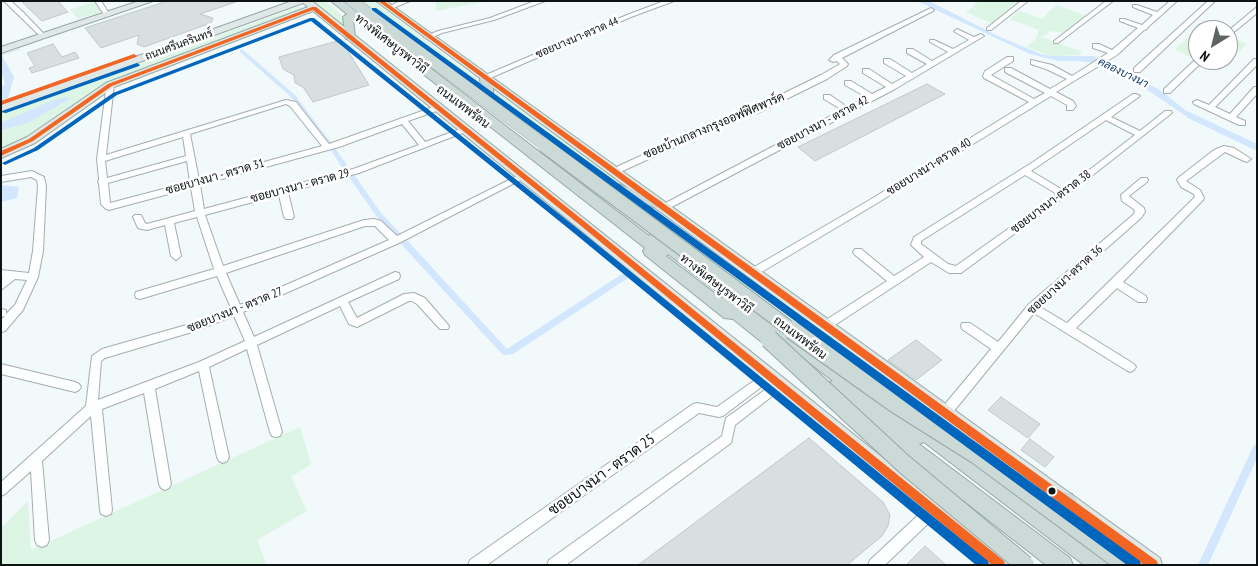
<!DOCTYPE html>
<html>
<head>
<meta charset="utf-8">
<style>
  body { margin:0 }
  #map { position:relative; width:1258px; height:566px; overflow:hidden; background:#f1f9fa; font-family:"PT Sans Narrow",sans-serif }
  canvas { display:block }
  .frame { position:absolute; inset:0; border:2px solid #0c1313; pointer-events:none }
  .north { position:absolute; left:1188px; top:20px; width:50px; height:50px; box-sizing:border-box; background:#fff; border:1px solid #9ea1a1; border-radius:50%; rotate:216deg; font-size:14px; font-weight:700; line-height:20px; text-align:center; color:#0c1313 }
  .north::after { content:''; display:block; margin:auto; width:18px; height:22px; background:#5c6464; clip-path:polygon(50% 0,100% 100%,50% 72%,0 100%) }
</style>
</head>
<body>
<div id="map">
<canvas width="1258" height="566"></canvas>
<div class="frame"></div>
<div class="north">N</div>
</div>
<script>
const g = document.querySelector('canvas').getContext('2d');
g.lineJoin = 'round';
function paint(path, color) { g.fillStyle = color; g.fill(path, 'evenodd'); }
const poly = rows => new Path2D(rows.map(r => 'M' + r).join(''));
function strokePath(path, color, width, dash) { g.strokeStyle = color; g.lineWidth = width; g.lineCap = dash ? 'butt' : 'round'; g.setLineDash(dash || []); g.stroke(path); }
function drawText(font, color, halo, rows, align = 'center') {
  g.font = font + ' "PT Sans Narrow",Sarabun,sans-serif'; g.lineWidth = 5; g.setLineDash([]); g.textBaseline = 'middle'; g.strokeStyle = halo; g.fillStyle = color; for (const [text, x, y, turn = 0] of rows) {
    g.save(); g.translate(x, y); g.rotate((+turn || 0) * Math.PI / 180); g.textAlign = isNaN(turn) ? turn : align; if (halo) g.strokeText(text, 0, 0); g.fillText(text, 0, 0); g.restore();
  }
}
const green = poly([
  [310,1,325,1,343,16,346,28,344,28],
  [360,1,373,1,477,79,481,83,481,87,479,91],
  [435,1,486,1,437,11],
  [979,1,1022,1,993,24,966,12],
  [95,2,101,12,78,19,70,9],
  [1057,5,1088,17,1063,33,1051,31,1042,37,1082,52,1080,55,1051,56,1026,47,1036,39,1039,30,1010,19,1019,11,1043,19,1048,12],
  [300,6,305,9,106,85,84,97,18,142,1,150,1,114],
  [1204,24,1220,30,1198,30,1198,58,1196,60,1175,49],
  [1230,37,1247,44,1234,56,1228,54],
  [493,90,559,137,632,191,597,179,490,100],
  [300,427,311,464,291,477,307,511,257,540,267,565,1,565,1,528,28,501,31,550]
]);
const water = poly([
  [917,1,929,1,1000,37,1041,54,1051,56,1093,56,1108,61,1163,92,1185,110,1257,144,1257,151,1190,119,1136,82,1103,64,1077,61,1058,61,1030,54],
  [1,54,14,77,8,98,1,100,1,89,5,83,1,71],
  [66,97,71,98,28,123,1,130,1,123,51,101],
  [1,185,19,187,17,198,1,202]
]);
const stream = poly([
  [1,55,20,49]
]);
const canal = poly([
  [242,49,295,95,331,143,331,145,327,145,291,97,240,52,240,50,242,49],
  [333,147,335,148,349,168,350,170,349,172,345,172,330,149,333,147],
  [349,173,353,173,381,213,400,233,402,235,400,237,396,237,377,217,349,177,348,175,349,173],
  [403,238,406,239,507,349,622,274,625,273,629,276,628,278,513,354,505,355,502,354,400,243,399,241,400,239,403,238],
  [1257,444,1257,458,1208,565,1198,565,1254,445,1257,444]
]);
const building = poly([
  [21,1,58,1,68,12,42,21,21,1],
  [167,1,236,2,200,14,213,18,211,23,144,47,137,44,139,35,101,48,85,28,167,1],
  [341,40,369,85,313,102,303,87,295,83,294,75,283,69,279,57,341,40],
  [53,44,62,57,75,52,79,58,32,73,29,68,35,66,27,53,53,44],
  [927,84,945,94,815,161,798,147,927,84],
  [916,340,942,360,916,380,888,360,916,340],
  [1001,397,1040,424,1028,438,988,410,1001,397],
  [809,438,883,502,890,515,888,526,882,536,847,565,638,565,809,438],
  [1030,439,1054,457,1045,467,1021,450,1030,439],
  [925,546,946,565,906,565,925,546]
]);
const minor = poly([
  [4,1,11,1,23,12,45,35,45,37,41,37,4,1],
  [95,1,101,1,110,15,109,16,105,16,95,1],
  [400,1,410,1,391,9,386,8,400,1],
  [535,1,545,1,494,20,442,33,428,39,424,37,438,31,490,18,535,1],
  [664,1,674,1,631,17,488,79,485,79,481,77,627,15,664,1],
  [1021,1,1028,1,991,30,987,30,987,28,1021,1],
  [1106,1,1113,1,1058,43,1054,43,1054,41,1106,1],
  [1170,1,1177,1,1148,27,1147,29,1144,30,1117,55,1056,92,1073,101,1076,106,1073,110,1067,110,1067,105,1051,96,874,205,755,276,749,276,747,273,749,270,868,201,1029,102,984,78,983,76,985,71,1007,57,1013,57,1013,61,991,75,1034,99,1045,93,1005,72,1005,68,1011,68,1050,89,1067,79,1046,69,1031,64,1031,60,1052,65,1072,76,1108,53,1093,48,1093,44,1099,44,1112,50,1138,28,1120,21,1120,19,1124,19,1142,25,1153,15,1133,7,1133,5,1137,5,1157,12,1170,1],
  [1208,1,1215,1,1140,72,1134,72,1134,68,1208,1],
  [1257,7,1257,13,1228,37,1228,31,1257,7],
  [931,8,934,10,933,11,842,58,848,64,847,66,827,79,758,113,729,122,616,174,613,175,609,172,610,170,723,118,752,109,821,75,840,64,837,61,833,62,829,60,834,55,931,8],
  [957,29,974,37,981,34,984,36,895,89,666,210,660,210,658,208,660,206,842,110,824,99,824,95,830,95,847,107,866,97,845,85,845,81,851,81,872,94,886,87,863,73,863,69,869,69,892,84,906,76,884,63,884,59,890,59,912,73,927,64,907,53,907,49,913,49,932,61,948,52,930,42,930,40,934,40,953,49,969,40,955,32,954,31,957,29],
  [1197,58,1198,60,1204,60,1170,93,1164,93,1164,89,1197,58],
  [1254,59,1257,59,1257,65,1215,107,1230,114,1254,87,1257,87,1257,94,1236,117,1245,121,1245,125,1239,125,1194,104,1193,102,1197,100,1209,105,1254,59],
  [107,83,113,83,114,85,106,155,286,100,296,102,329,144,439,105,442,105,442,109,408,121,425,142,463,128,466,127,470,130,359,173,288,192,294,217,292,219,286,219,284,217,279,195,205,215,223,266,364,220,374,219,381,221,397,236,521,174,527,174,528,176,399,243,243,312,254,337,395,272,399,273,400,276,399,279,348,302,357,318,404,294,414,293,425,298,449,326,448,329,440,329,417,304,412,301,409,301,357,327,349,324,340,306,257,345,282,432,280,436,276,437,272,436,270,432,247,349,209,367,229,457,227,461,223,463,219,461,217,457,199,371,155,389,171,484,169,488,165,490,161,488,159,484,144,393,102,409,112,510,111,514,106,516,101,514,100,510,91,416,42,461,49,540,47,545,42,547,37,545,35,540,31,471,5,494,1,496,1,482,86,406,92,356,102,349,190,324,231,308,217,276,140,299,136,298,135,295,136,292,214,269,197,217,174,223,181,256,176,260,171,256,165,225,147,230,141,229,138,228,133,217,135,215,141,215,145,223,147,224,195,211,191,188,109,210,106,209,101,204,99,184,98,182,99,180,97,159,107,83],
  [286,104,290,106,322,146,199,180,190,134,286,104],
  [402,124,419,145,353,169,204,209,200,185,339,147,402,124],
  [183,137,186,156,107,178,105,161,183,137],
  [187,161,190,182,110,203,108,183,187,161],
  [365,226,375,226,389,240,240,305,226,273,365,226],
  [234,316,245,341,199,362,98,400,101,361,105,358,192,332,234,316],
  [1133,94,1136,94,1140,96,1111,117,1140,131,1165,111,1171,111,1172,113,1066,196,961,273,949,273,931,262,829,329,821,329,820,326,821,323,887,281,855,255,853,252,855,249,861,249,894,276,924,257,911,245,914,237,1033,162,1133,94],
  [1106,120,1135,135,1063,190,1031,171,1106,120],
  [1025,175,1057,194,956,266,948,264,921,244,921,241,1025,175],
  [1224,146,1234,148,1251,159,1247,162,1244,161,1225,152,1186,181,1200,190,1204,198,1203,200,1123,282,1146,296,1147,299,1146,302,1138,302,1117,288,1076,328,1134,364,1136,367,1134,370,1130,372,1126,370,1034,313,949,417,945,418,941,417,939,413,941,409,991,349,962,329,961,326,962,323,970,323,998,342,1029,304,1134,214,1135,210,1122,201,1121,195,1141,178,1147,178,1148,180,1147,182,1129,196,1144,208,1145,212,1141,218,1040,307,1067,323,1195,197,1194,194,1181,187,1177,180,1178,178,1214,150,1224,146],
  [32,171,44,177,46,186,43,251,38,277,23,310,5,331,1,332,1,320,5,316,1,317,1,309,6,310,6,314,15,305,27,280,15,279,1,290,1,280,3,278,1,278,1,270,29,273,33,251,38,186,37,180,31,177,1,182,1,176,32,171],
  [1,364,75,382,79,384,81,387,79,390,75,392,1,374,1,364],
  [769,370,773,372,775,375,773,378,723,416,719,417,699,413,487,565,468,565,470,560,693,404,697,403,717,407,769,370],
  [780,379,784,381,786,384,784,387,735,425,731,443,566,565,547,565,549,560,722,436,726,418,780,379],
  [933,504,938,506,939,510,938,514,885,565,868,565,870,560,928,506,933,504]
]);
const major = poly([
  [139,1,153,1,1,53,1,47,139,1],
  [292,1,312,1,785,379,1007,558,1009,565,985,565,775,389,313,11,114,87,35,143,1,158,1,149,27,137,106,83,308,7,303,3,1,112,1,105,292,1],
  [376,1,386,1,1160,558,1162,565,1137,565,376,1]
]);
const highway = poly([
  [331,1,343,1,649,236,651,233,656,232,661,233,908,418,914,416,920,418,1075,533,1056,501,1058,494,1065,492,1072,494,1096,533,1093,540,1087,542,1108,558,1111,565,1084,565,924,442,919,444,1070,558,1073,565,1046,565,826,393,824,388,826,383,833,381,787,345,785,351,779,353,773,351,733,319,724,318,645,255,643,251,645,248,353,19,355,37,354,39,346,39,343,17,347,14,331,1],
  [668,254,724,297,721,298,666,256,668,254],
  [486,75,492,78,494,102,488,106,482,102,480,78,486,75],
  [593,175,661,200,663,203,661,206,656,208,588,182,586,179,588,176,593,175]
]);
const highwayBridgeFar2 = poly([
  [352,1,546,146]
]);
const highwayBridgeFar1 = poly([
  [544,145,793,331]
]);
const highwayBridge = poly([
  [792,330,896,404,977,455,1126,565],
  [769,339,904,464,1025,565]
]);
const bus1 = poly([
  [378,1,384,1,1157,561,1158,565,1144,565,378,1],
  [312,7,316,7,584,221,1004,561,1005,565,992,565,580,225,313,10,112,86,33,141,1,156,1,151,29,139,108,84,312,7],
  [134,54,137,56,136,57,1,105,1,101,134,54]
]);
const bus2 = poly([
  [372,8,376,8,1140,561,1141,565,1127,565,372,10,372,8],
  [310,18,314,18,578,229,988,561,989,565,976,565,574,233,311,21,117,95,38,150,7,164,5,165,2,163,34,148,113,93,310,18],
  [137,63,140,65,139,66,6,113,1,112,2,111,137,63]
]);
const markers = [
  [1052,491,4.5,"#0c1313"]
];
const farStreetnames = [
  ["ซอยบางนา-ตราด 44",577,38,-23],
  ["ถนนศรีนครินทร์",179,45,-20]
];
const farWaternames = [
  ["คลองบางนา",1123,73,26]
];
const streetNames = [
  ["ทางพิเศษบูรพาวิถี",391,44,38],
  ["ถนนเทพรัตน",463,107,37],
  ["ซอยบางนา - ตราด 42",823,123,-28],
  ["ซอยบ้านกลางกรุงออฟฟิศพาร์ค",714,126,-23],
  ["ซอยบางนา-ตราด 40",929,167,-32],
  ["ซอยบางนา - ตราด 31",215,177,-16],
  ["ซอยบางนา - ตราด 29",300,186,-15],
  ["ซอยบางนา-ตราด 38",1051,202,-37],
  ["ซอยบางนา-ตราด 36",1065,280,-42],
  ["ทางพิเศษบูรพาวิถี",716,284,38],
  ["ซอยบางนา - ตราด 27",235,310,-22],
  ["ถนนเทพรัตน",800,338,37]
];
const nearStreetnames = [
  ["ซอยบางนา - ตราด 25",602,475,-36]
];
paint(green, '#dcf5e5');
paint(water, '#d2e6fd');
strokePath(stream, '#d2e6fd', 1);
paint(canal, '#d2e6fd');
paint(building, '#d8dfe1');
strokePath(building, '#c1c8ca', 1);
strokePath(minor, '#a6adae', 2);
strokePath(major, '#96a8a6', 2);
strokePath(highway, '#96a8a6', 2);
paint(minor, '#fdfefe');
paint(major, '#dfe8e6');
paint(highway, '#cbdad7');
strokePath(highwayBridgeFar2, '#96a8a6', 12, []);
strokePath(highwayBridgeFar1, '#96a8a6', 16, []);
strokePath(highwayBridge, '#96a8a6', 20, []);
strokePath(highwayBridgeFar2, '#cbdad7', 11);
strokePath(highwayBridgeFar1, '#cbdad7', 14);
strokePath(highwayBridge, '#cbdad7', 18);
paint(bus1, '#f26522');
paint(bus2, '#0065bd');
for (const [x, y, r, color] of markers) { const dot = new Path2D(); dot.arc(x, y, r, 0, 2 * Math.PI); g.fillStyle = color; g.fill(dot); strokePath(dot, '#fff', 2); }
drawText('11px', '#0c1313', '#fff', farStreetnames);
drawText('italic 11px', '#113c6b', '#fff', farWaternames);
drawText('12px', '#0c1313', '#fff', streetNames);
drawText('15px', '#0c1313', '#fff', nearStreetnames);
</script>
</body>
</html>
